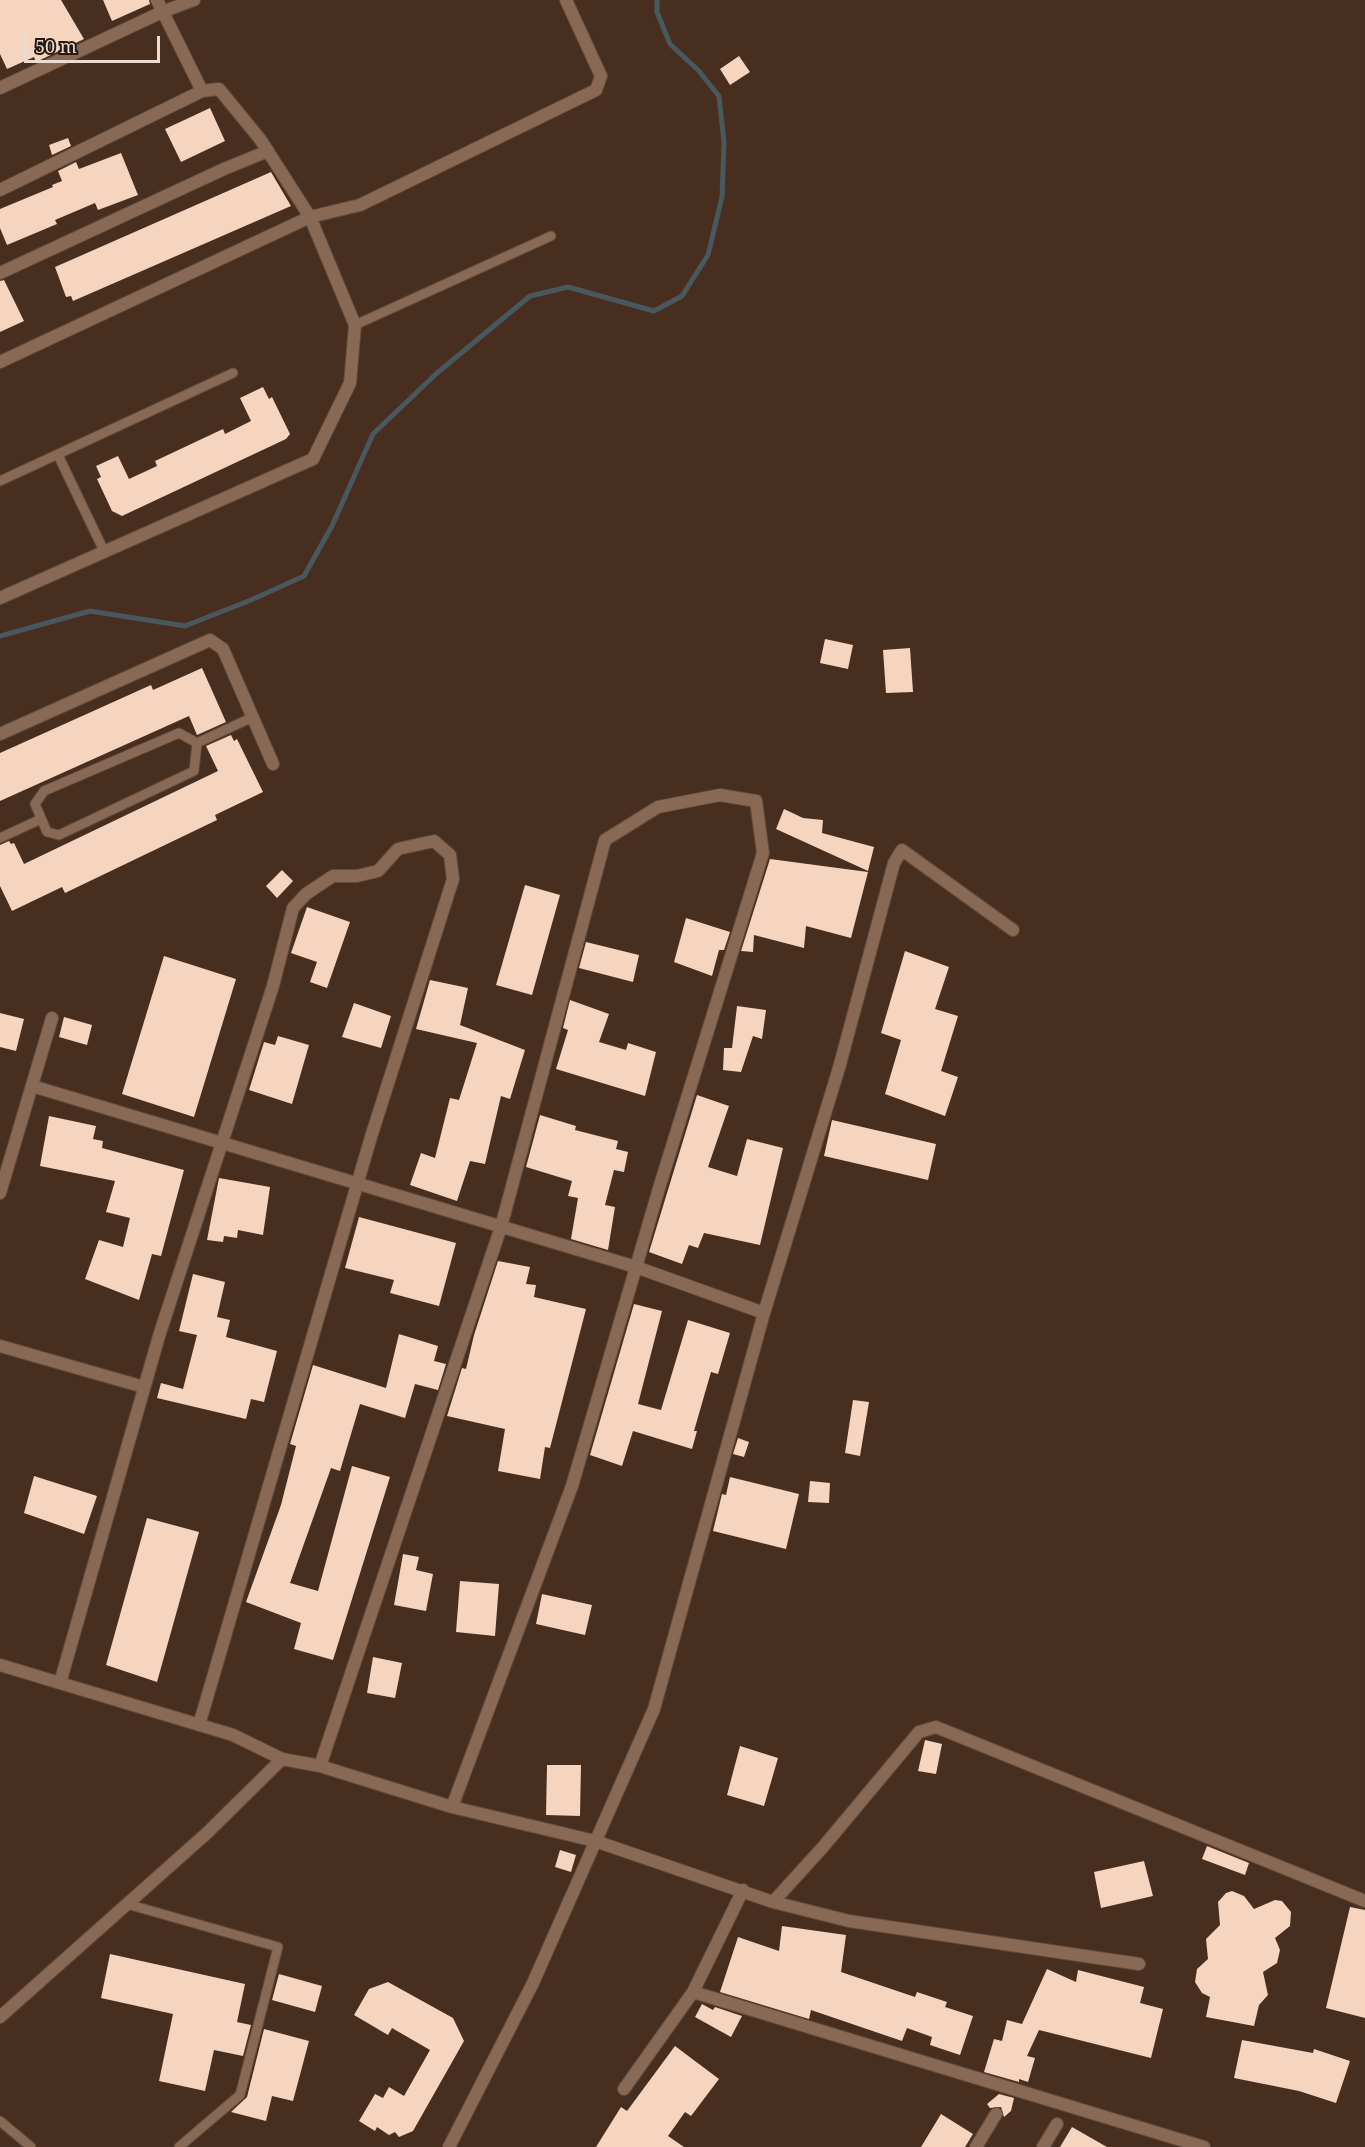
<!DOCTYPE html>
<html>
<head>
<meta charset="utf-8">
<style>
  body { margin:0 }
  #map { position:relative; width:1365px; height:2147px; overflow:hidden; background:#472e1e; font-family:"Noto Serif",serif }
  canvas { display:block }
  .scale { position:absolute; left:24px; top:36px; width:136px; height:27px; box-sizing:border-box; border:3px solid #ecdbd1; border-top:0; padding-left:8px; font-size:18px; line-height:21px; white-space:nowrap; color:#ecdbd1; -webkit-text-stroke:4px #251912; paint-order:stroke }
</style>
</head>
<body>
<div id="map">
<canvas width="1365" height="2147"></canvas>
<div class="scale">50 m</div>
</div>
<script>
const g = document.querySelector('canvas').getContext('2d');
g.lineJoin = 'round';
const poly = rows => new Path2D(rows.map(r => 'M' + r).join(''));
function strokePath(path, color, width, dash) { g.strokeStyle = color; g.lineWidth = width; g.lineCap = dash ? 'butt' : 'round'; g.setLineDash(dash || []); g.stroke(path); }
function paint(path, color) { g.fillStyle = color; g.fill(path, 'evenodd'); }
const stream = poly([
  [0,636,90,611,185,626,251,600,304,576,332,526,373,434,437,373,530,296,568,287,654,311,682,296,708,255,722,197,724,143,719,96,698,70,670,44,657,12,657,0]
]);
const building = poly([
  [0,0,61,0,84,39,36,62,34,57,7,69,0,54],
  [103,0,149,0,150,4,112,21],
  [739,56,750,72,730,85,720,69],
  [210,108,225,141,181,162,165,129],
  [68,138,71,146,52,155,49,145],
  [121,153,138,195,98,210,95,203,55,220,57,224,7,245,0,228,0,209,53,187,52,185,62,181,58,171,76,162,79,169],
  [271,172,291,206,73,301,71,296,66,297,55,267],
  [4,280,24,321,0,332,0,281],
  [263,387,269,399,272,397,290,434,286,439,122,516,112,511,97,479,101,477,96,466,118,456,129,479,157,466,155,461,223,429,225,434,251,421,240,398],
  [825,639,853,645,848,669,820,663],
  [910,648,913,692,886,693,883,650],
  [202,668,226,722,197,735,189,716,0,801,0,753,151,685,153,690],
  [231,735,234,741,237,739,263,792,215,815,217,820,65,893,62,887,12,911,0,886,0,845,9,841,11,844,14,843,24,864,218,771,206,746],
  [784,809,803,818,823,820,822,833,874,847,868,871,776,829],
  [770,859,868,872,851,938,806,926,804,948,754,935,753,952,741,951],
  [282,870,293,881,277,898,266,886],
  [525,885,560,895,532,995,496,985],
  [307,907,350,922,327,988,310,982,317,962,291,953],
  [686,918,730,932,724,950,719,950,712,976,674,962],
  [586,942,639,955,633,982,579,968],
  [905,951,949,967,935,1009,958,1016,941,1071,958,1077,945,1116,885,1094,901,1040,881,1033],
  [164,956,236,979,194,1117,122,1094],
  [430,980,468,988,460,1025,525,1050,510,1099,501,1096,485,1164,470,1161,457,1201,410,1185,421,1153,435,1158,450,1098,459,1100,477,1043,416,1029],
  [570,1000,609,1014,599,1042,626,1050,628,1043,656,1052,645,1096,556,1069,568,1030,563,1028],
  [354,1003,391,1016,381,1048,342,1037],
  [737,1006,766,1010,762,1039,753,1036,741,1072,723,1070,724,1048,732,1048],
  [0,1013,24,1019,16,1051,0,1047],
  [64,1017,92,1025,87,1045,59,1037],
  [278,1036,309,1045,292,1104,249,1090,264,1042,275,1045],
  [697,1095,729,1106,708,1167,737,1176,747,1139,783,1148,760,1245,704,1233,698,1248,689,1245,682,1264,649,1252],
  [540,1115,576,1126,575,1130,618,1141,616,1149,628,1152,624,1172,614,1170,605,1205,615,1207,608,1250,571,1239,578,1198,568,1196,572,1181,526,1167],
  [49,1116,96,1126,93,1139,103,1141,102,1148,184,1170,161,1256,152,1254,139,1300,85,1279,99,1240,123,1247,130,1218,106,1212,115,1181,40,1166],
  [832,1120,936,1144,928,1180,824,1156],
  [219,1178,270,1187,263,1235,238,1230,237,1238,224,1236,223,1242,207,1240],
  [359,1217,456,1243,439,1306,390,1293,394,1280,345,1268],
  [498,1261,530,1267,526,1284,536,1285,534,1297,586,1309,550,1448,545,1447,540,1479,498,1471,505,1429,447,1416,462,1368,466,1369,474,1335],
  [193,1274,225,1282,217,1317,230,1320,226,1337,277,1351,264,1402,251,1399,246,1419,157,1398,161,1383,183,1389,197,1335,179,1331],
  [634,1304,662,1311,638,1404,661,1410,688,1320,730,1333,718,1374,711,1372,694,1431,697,1431,692,1449,633,1431,622,1466,590,1455],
  [399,1334,438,1346,434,1361,446,1364,438,1390,415,1384,405,1418,360,1404,340,1471,331,1468,290,1583,318,1591,352,1466,390,1477,333,1660,294,1649,301,1623,246,1602,281,1505,296,1446,290,1444,313,1365,386,1388],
  [853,1400,869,1402,860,1456,845,1453],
  [738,1438,749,1442,744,1457,733,1454],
  [34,1476,97,1496,84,1534,24,1513],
  [730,1477,799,1494,786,1549,713,1531,722,1494,726,1495],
  [810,1481,830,1483,829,1503,808,1502],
  [147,1518,199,1532,157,1682,106,1665],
  [403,1554,419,1557,416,1570,433,1574,426,1611,394,1605],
  [460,1581,499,1584,495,1636,456,1632],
  [542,1594,592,1605,585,1635,536,1624],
  [373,1657,402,1663,395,1698,367,1693],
  [925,1740,942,1744,936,1774,918,1771],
  [740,1746,778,1758,764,1806,727,1795],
  [547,1765,581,1765,580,1816,546,1815],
  [1207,1846,1249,1863,1245,1875,1202,1859],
  [560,1850,576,1855,571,1872,555,1867],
  [1144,1861,1153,1896,1101,1908,1094,1872],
  [1232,1891,1244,1896,1254,1909,1275,1900,1282,1901,1291,1912,1290,1926,1275,1938,1280,1950,1277,1963,1263,1972,1268,1995,1259,2005,1254,2026,1206,2017,1210,1997,1202,1993,1195,1982,1197,1969,1208,1959,1206,1939,1220,1925,1218,1902,1226,1893],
  [1350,1907,1365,1910,1365,2018,1326,2008],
  [782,1926,846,1935,841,1972,915,1997,917,1992,947,2002,945,2007,973,2016,960,2055,930,2045,932,2037,907,2028,902,2041,811,2010,809,2019,720,1992,738,1937,779,1951],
  [110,1954,245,1984,237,2022,251,2025,243,2056,214,2050,205,2091,159,2081,173,2014,101,1998],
  [1047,1969,1076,1982,1078,1970,1144,1987,1140,2003,1163,2009,1151,2058,1039,2030,1027,2056,1035,2058,1028,2082,1019,2079,1019,2082,984,2072,994,2039,1002,2041,1007,2020,1022,2024],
  [279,1974,322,1986,315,2012,272,2000],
  [388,1982,453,2018,464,2041,413,2131,399,2137,395,2132,389,2135,377,2127,375,2131,359,2121,375,2094,383,2098,389,2087,404,2096,430,2050,392,2028,388,2035,354,2015,369,1989],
  [702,2004,713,2010,715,2007,742,2016,731,2037,695,2017],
  [264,2029,309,2041,293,2101,272,2096,266,2121,231,2112,247,2097],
  [1242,2040,1313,2053,1314,2049,1350,2061,1336,2103,1299,2091,1234,2078],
  [675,2046,719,2079,691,2116,685,2112,668,2136,684,2147,596,2147,621,2107,627,2111],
  [999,2094,1014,2098,1011,2111,1004,2117,1001,2107,990,2108,987,2104],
  [941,2114,973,2134,965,2147,921,2147],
  [1072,2127,1107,2147,1060,2147]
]);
const service = poly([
  [355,325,551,236],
  [58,455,104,551],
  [0,481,233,373],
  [197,743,194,771,59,835,47,832,35,804,44,791,179,733,197,743,253,717],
  [0,838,41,819],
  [127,1904,278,1947,240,2095,179,2147],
  [0,2121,31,2147]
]);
const minor = poly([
  [157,0,202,91],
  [0,88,162,12,194,0],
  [0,190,202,91,219,89,260,139,310,217,355,325,350,383,313,459,0,598],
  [0,273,224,169,268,151],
  [0,362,310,217,360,205,596,90,601,76,566,0],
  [0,734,210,640,223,649,273,764],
  [32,1086,636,1267,764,1313],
  [0,1193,52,1018],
  [0,1346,144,1387],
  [0,1665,233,1735,282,1759,320,1766,452,1807,595,1841,773,1902,849,1921,1139,1964],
  [60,1683,159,1336,273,986,293,908,306,894,333,876,357,876,378,871,398,849,434,841,450,855,453,879,371,1137,199,1725],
  [320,1766,501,1227,605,840,658,807,720,795,756,801,763,853,660,1185,572,1486,452,1807],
  [773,1902,823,1847,919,1732,936,1727,1365,1901],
  [693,1992,1204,2147],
  [0,2017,207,1833,282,1759],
  [624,2089,693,1992,743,1890],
  [449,2147,533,1983,654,1709,764,1313,839,1068,894,863,902,850,1013,930],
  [976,2147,996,2114],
  [1043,2147,1057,2124]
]);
strokePath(stream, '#48585e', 5);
paint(building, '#f5d4c0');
strokePath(service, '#614a3b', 11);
strokePath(minor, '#614a3b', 14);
strokePath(service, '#876956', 9);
strokePath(minor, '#876956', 12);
</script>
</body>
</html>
